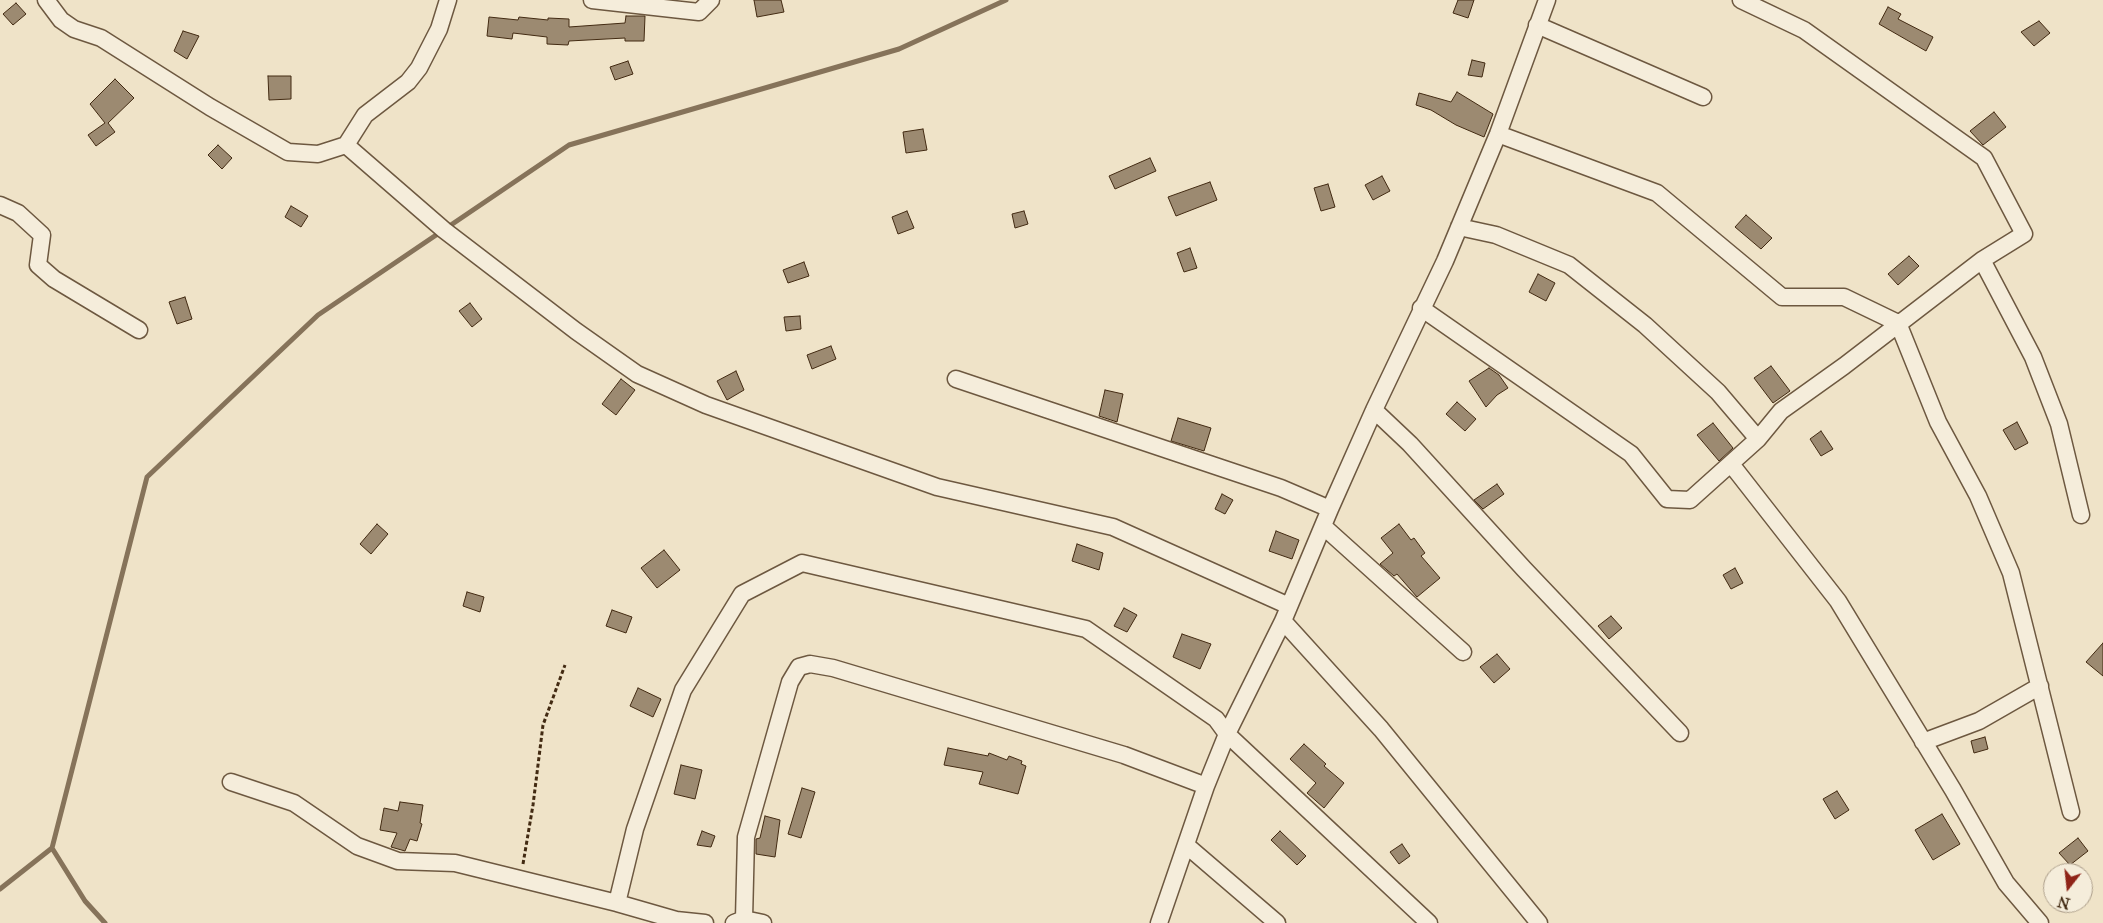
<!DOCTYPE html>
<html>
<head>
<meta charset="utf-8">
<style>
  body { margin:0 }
  #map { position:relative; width:2103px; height:923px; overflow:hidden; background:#efe3c8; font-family:"IM FELL Great Primer",serif }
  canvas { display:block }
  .north { position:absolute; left:2043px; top:863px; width:50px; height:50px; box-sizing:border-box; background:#f5eddb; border:1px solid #ad9f8b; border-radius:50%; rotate:196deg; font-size:14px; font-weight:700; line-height:20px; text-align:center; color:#422a12 }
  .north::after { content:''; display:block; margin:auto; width:18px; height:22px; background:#8f2418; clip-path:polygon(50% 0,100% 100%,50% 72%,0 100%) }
</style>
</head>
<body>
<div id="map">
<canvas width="2103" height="923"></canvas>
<div class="north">N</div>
</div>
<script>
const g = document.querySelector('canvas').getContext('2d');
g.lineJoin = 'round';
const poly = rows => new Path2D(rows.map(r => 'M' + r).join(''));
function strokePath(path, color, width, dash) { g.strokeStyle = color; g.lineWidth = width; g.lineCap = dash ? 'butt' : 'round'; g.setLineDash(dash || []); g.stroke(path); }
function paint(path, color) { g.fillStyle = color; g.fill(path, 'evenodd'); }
const stream = poly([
  [52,848,85,901,105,923],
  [0,889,52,848,147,477,318,315,569,145,899,49,1006,0]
]);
const building = poly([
  [754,0,781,0,784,12,757,17,754,0],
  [1458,0,1474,0,1468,18,1453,13,1458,0],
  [16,3,26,14,13,25,3,14,16,3],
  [1888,7,1901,14,1898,19,1933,37,1926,51,1879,24,1888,7],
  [626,16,645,16,644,41,625,41,625,38,569,41,568,45,547,44,547,37,513,33,512,39,487,36,489,17,518,20,519,17,548,20,548,18,569,19,569,27,625,23,626,16],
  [2039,21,2050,33,2034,46,2021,32,2039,21],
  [183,31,199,36,187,59,174,51,183,31],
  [1472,60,1485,63,1482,77,1468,75,1472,60],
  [628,61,633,74,615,80,610,67,628,61],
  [268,76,291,76,291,99,269,100,268,76],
  [115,79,134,98,108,123,115,132,96,146,88,135,105,123,90,104,115,79],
  [1457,92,1493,114,1484,137,1456,125,1431,110,1416,105,1419,93,1451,102,1457,92],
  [1994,112,2006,127,1983,145,1970,131,1994,112],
  [923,129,927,150,906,153,903,132,923,129],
  [218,145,232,158,222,169,208,155,218,145],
  [1150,158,1156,171,1115,189,1109,176,1150,158],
  [1382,176,1390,191,1373,200,1365,185,1382,176],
  [1210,182,1217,200,1176,216,1168,197,1210,182],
  [1328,184,1335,207,1321,211,1314,188,1328,184],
  [291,206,308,216,301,227,285,217,291,206],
  [907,211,914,228,898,234,892,217,907,211],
  [1024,211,1028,224,1015,228,1012,214,1024,211],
  [1746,215,1772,238,1761,249,1735,227,1746,215],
  [1190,248,1197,268,1184,272,1177,253,1190,248],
  [1909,256,1919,266,1898,285,1888,274,1909,256],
  [804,262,809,276,788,283,783,270,804,262],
  [1538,274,1555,283,1546,301,1529,292,1538,274],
  [185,297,192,319,177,324,169,302,185,297],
  [470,303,482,319,472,327,459,311,470,303],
  [800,316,801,329,786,331,784,317,800,316],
  [831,346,836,359,812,369,807,355,831,346],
  [1771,366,1790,391,1773,403,1754,378,1771,366],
  [1489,368,1499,375,1508,388,1497,395,1486,407,1469,381,1489,368],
  [736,371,744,390,727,400,717,381,736,371],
  [621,379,635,390,616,415,602,404,621,379],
  [1105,390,1123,394,1117,422,1099,416,1105,390],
  [1457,402,1476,419,1465,431,1446,414,1457,402],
  [1178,418,1211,428,1204,451,1171,441,1178,418],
  [2017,422,2028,443,2015,450,2003,430,2017,422],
  [1713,423,1733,448,1719,461,1697,435,1713,423],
  [1821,431,1833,449,1821,456,1810,439,1821,431],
  [1497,484,1504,494,1483,509,1474,500,1497,484],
  [1222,494,1233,500,1225,514,1215,509,1222,494],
  [377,524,388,534,371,554,360,544,377,524],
  [1399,524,1411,540,1414,538,1425,553,1421,556,1440,578,1417,597,1397,574,1394,576,1380,564,1393,553,1381,538,1399,524],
  [1276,531,1299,540,1292,559,1269,551,1276,531],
  [1077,544,1103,553,1099,570,1072,561,1077,544],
  [664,550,680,570,657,588,641,568,664,550],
  [1735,568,1743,583,1731,589,1723,575,1735,568],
  [467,592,484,597,480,612,463,606,467,592],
  [1124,608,1137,615,1127,632,1114,626,1124,608],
  [612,610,632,617,626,633,606,626,612,610],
  [1611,616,1622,628,1609,639,1598,626,1611,616],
  [1182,634,1211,644,1200,669,1173,657,1182,634],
  [2103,643,2103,676,2086,662,2103,643],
  [1497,654,1510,669,1494,683,1480,667,1497,654],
  [638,688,661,699,653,717,630,706,638,688],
  [1985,737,1988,749,1974,753,1971,741,1985,737],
  [1304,744,1326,764,1324,766,1344,783,1324,808,1307,793,1316,783,1290,759,1304,744],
  [948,748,988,756,989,753,1007,760,1009,756,1022,761,1021,764,1026,766,1018,794,979,784,983,772,944,765,948,748],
  [681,765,702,770,695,799,674,794,681,765],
  [802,788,815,792,801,838,788,834,802,788],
  [1837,791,1849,810,1835,819,1823,799,1837,791],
  [400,802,423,805,420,823,422,824,417,841,410,839,405,851,391,847,397,833,380,830,384,808,398,811,400,802],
  [1942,814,1960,844,1933,860,1915,830,1942,814],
  [765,816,780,820,775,857,756,854,756,839,760,838,765,816],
  [702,831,715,836,711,847,697,845,702,831],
  [1280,831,1306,856,1297,865,1271,840,1280,831],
  [2078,838,2088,851,2070,865,2059,853,2078,838],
  [1402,844,1410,856,1399,864,1390,852,1402,844]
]);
const path = poly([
  [523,864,533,805,543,725,565,665]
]);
const minor = poly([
  [46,0,61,20,74,29,101,38,210,107,288,152,318,154,346,145,365,115,408,82,419,68,439,29,448,0],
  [592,0,699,12,711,0],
  [1537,25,1703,97],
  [1498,134,1657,193,1782,297,1844,297,1898,323,1938,422,1978,496,2011,573,2071,812],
  [346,145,444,230,576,331,637,374,706,405,937,487,1113,527,1289,606],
  [0,205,18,213,42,235,38,265,54,279,139,330],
  [1459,227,1496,235,1569,265,1645,325,1718,392,1758,439],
  [1982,260,2033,357,2059,424,2081,515],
  [1421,308,1631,454,1667,499,1690,500,1758,439,1781,411,1844,366,1982,260,2024,234,1984,158,1804,30,1741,0],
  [956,379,1281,488,1330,509],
  [1374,410,1410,444,1524,569,1680,733],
  [1731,464,1838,601,1953,790,2006,883,2040,923],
  [1323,526,1463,652],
  [1283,621,1381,729,1539,923],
  [1923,742,1979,721,2040,686],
  [231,782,294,803,357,846,398,861,455,863,617,903,676,920,705,923],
  [1186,845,1277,923],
  [617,903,635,829,683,690,742,594,802,563,1086,629,1216,719,1227,734,1429,923],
  [744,919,746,837,790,682,799,667,810,664,833,668,1124,755,1206,786],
  [734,923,744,919,763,923],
  [1159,923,1206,786,1227,734,1283,621,1330,509,1374,410,1445,261,1498,134,1547,0]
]);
strokePath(stream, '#86735a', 5);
paint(building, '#9c8a71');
strokePath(building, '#422a12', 1);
strokePath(minor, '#6d5840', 19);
strokePath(path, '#422a12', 3, [4, 2.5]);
strokePath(minor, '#f5eddb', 16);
</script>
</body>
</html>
